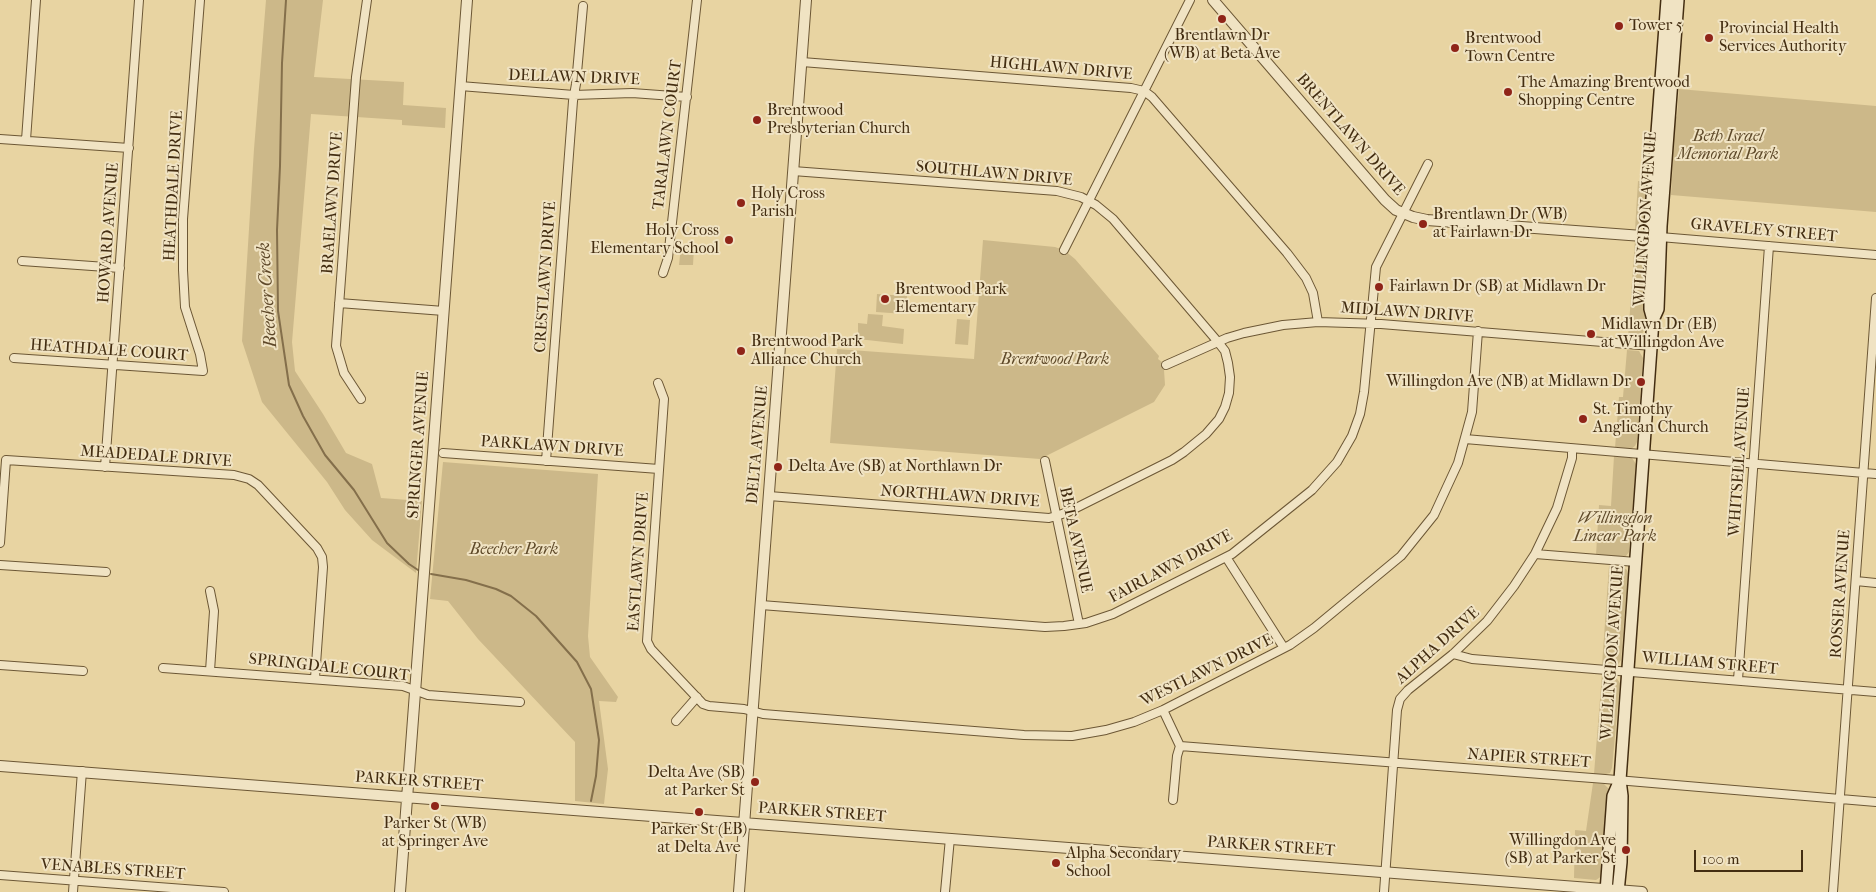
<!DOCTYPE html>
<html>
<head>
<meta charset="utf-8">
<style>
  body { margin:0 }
  #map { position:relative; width:1876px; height:892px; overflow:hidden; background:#e8d4a2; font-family:"IM FELL French Canon",serif }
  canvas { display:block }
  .scale { position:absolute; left:1694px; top:850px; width:109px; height:22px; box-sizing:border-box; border:2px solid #432d11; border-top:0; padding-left:6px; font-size:15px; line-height:18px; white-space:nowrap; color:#432d11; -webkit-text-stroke:4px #f0e3c3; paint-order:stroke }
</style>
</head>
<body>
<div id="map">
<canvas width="1876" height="892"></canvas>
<div class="scale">100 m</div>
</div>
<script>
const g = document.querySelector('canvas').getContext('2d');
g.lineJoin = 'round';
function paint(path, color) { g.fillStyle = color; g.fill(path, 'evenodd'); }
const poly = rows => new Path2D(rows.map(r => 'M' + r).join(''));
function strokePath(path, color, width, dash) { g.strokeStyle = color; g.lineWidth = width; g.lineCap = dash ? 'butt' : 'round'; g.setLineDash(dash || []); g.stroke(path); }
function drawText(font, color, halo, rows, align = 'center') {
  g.font = font + ' "IM FELL French Canon",serif'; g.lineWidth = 4; g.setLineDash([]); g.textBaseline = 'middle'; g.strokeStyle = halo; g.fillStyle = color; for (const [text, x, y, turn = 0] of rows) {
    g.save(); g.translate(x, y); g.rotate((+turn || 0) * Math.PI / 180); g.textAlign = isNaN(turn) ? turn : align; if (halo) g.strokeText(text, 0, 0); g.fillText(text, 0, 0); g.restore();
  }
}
const green = poly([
  [266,0,323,0,314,77,404,82,403,105,446,108,445,128,402,125,402,120,311,114,292,342,295,371,323,414,346,453,372,464,381,498,422,501,416,573,372,540,345,510,327,482,262,402,242,341,254,149],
  [1679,89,1876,106,1876,212,1671,195,1673,160,1671,156,1673,120,1677,116],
  [1638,181,1648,182,1645,225,1641,229,1635,230],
  [983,240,1055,247,1064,250,1075,259,1159,356,1158,359,1162,362,1164,370,1165,385,1154,402,1040,459,830,443,837,349,974,359],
  [1635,240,1642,243,1645,250,1645,329,1640,337,1635,338,1628,338],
  [681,246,694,247,693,265,679,265],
  [877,294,907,296,906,314,876,312],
  [868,314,883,315,882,326,904,329,903,344,858,339,858,323,867,324],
  [957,319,970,320,968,345,955,344],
  [1627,350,1639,351,1643,358,1637,442,1635,446,1631,449,1615,448,1619,397,1623,397],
  [1614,456,1632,458,1636,464,1629,552,1626,556,1622,557,1596,555,1599,505,1611,506],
  [443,462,598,474,588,636,590,657,618,697,616,702,599,701,608,769,604,804,575,801,575,742,478,639,448,601,430,599],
  [1609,566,1623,567,1627,570,1628,574,1621,660,1618,665,1614,666,1602,665],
  [1602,674,1615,676,1620,683,1612,768,1610,773,1606,774,1594,774],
  [1593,783,1604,784,1609,789,1602,876,1596,880,1574,878,1575,830,1586,831]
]);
const stream = poly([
  [286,0,282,63,280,166,277,230,278,311,289,385,303,416,325,455,354,490,387,543,409,564,421,572],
  [431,574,466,580,496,589,511,596,536,616,577,662,591,689,599,740,596,776,591,801]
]);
const minor = poly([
  [802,62,1131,88,1144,91,1152,97,1287,253,1306,278,1313,293,1318,322],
  [460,86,574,95,632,93,687,97],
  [0,139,129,148],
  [26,140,36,0],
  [1660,237,1876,255],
  [1064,250,1190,0],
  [22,261,120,268],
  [663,273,668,258,697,0],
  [339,303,444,311],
  [14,358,203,371,200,354,185,307,183,270,183,219,200,0],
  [1166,365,1227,338,1244,333,1283,325,1318,322,1381,324,1652,346],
  [658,383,664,399,647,641,651,649,703,704,709,706,744,709,763,714,1024,735,1072,736,1106,730,1134,722,1163,710,1290,645,1314,628,1401,556,1434,515,1458,463,1472,412,1478,331],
  [361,399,344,373,336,346,356,77,367,0],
  [1465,439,1876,474],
  [443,453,659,469],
  [546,461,573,101,576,84,583,6],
  [1045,461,1079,624],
  [105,467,139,0],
  [769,496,1049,518,1056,516,1068,512,1172,460,1184,452,1206,434,1219,419,1225,407,1229,393,1230,377,1228,363,1225,351,1218,342,1113,219,1096,205,1081,197,1057,191,793,171],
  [0,543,6,460,234,475,249,479,258,485,317,548,322,557,323,567,315,678],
  [1535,554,1636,562],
  [1226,557,1284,648],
  [0,565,106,572],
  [1856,581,1876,583],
  [761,605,1045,627,1064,626,1086,623,1113,614,1232,554,1312,490,1337,462,1352,436,1360,414,1364,392,1376,267,1428,164],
  [1453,654,1472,659,1876,692],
  [0,665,83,671],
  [163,668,403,686,428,695,520,702],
  [210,671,214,611,210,591],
  [1738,680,1769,246],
  [1163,710,1180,746,1177,756,1173,800],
  [676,721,697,697],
  [1180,746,1605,779,1876,802],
  [0,875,224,892],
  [73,892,82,771],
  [945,892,950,838],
  [1384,892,1397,710,1400,699,1408,690,1453,654,1487,621,1514,586,1535,554,1557,508,1572,458,1572,449],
  [1833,892,1876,298]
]);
const tertiary = poly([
  [1213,0,1385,200,1396,210,1413,217,1427,220,1656,237],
  [0,766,1642,892],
  [400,892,467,0],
  [739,892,806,0]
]);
const secondary = poly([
  [1653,320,1650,309,1650,225,1667,0],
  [1606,892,1613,796,1620,780],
  [1618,892,1621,862,1622,796,1620,780,1653,320,1658,309,1661,226,1678,0]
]);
const markers = [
  [1222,19,5,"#8f2418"],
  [1619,26,5,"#8f2418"],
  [1709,38,5,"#8f2418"],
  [1455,48,5,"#8f2418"],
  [1508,92,5,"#8f2418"],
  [757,120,5,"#8f2418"],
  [741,203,5,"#8f2418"],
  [1423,224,5,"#8f2418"],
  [729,240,5,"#8f2418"],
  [1379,287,5,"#8f2418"],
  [885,299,5,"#8f2418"],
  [1591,334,5,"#8f2418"],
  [741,351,5,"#8f2418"],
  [1641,382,5,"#8f2418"],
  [1583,419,5,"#8f2418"],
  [778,467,5,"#8f2418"],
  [755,782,5,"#8f2418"],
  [435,806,5,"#8f2418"],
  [699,812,5,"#8f2418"],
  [1626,850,5,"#8f2418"],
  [1056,863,5,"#8f2418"]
];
const poiNames = [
  ["Tower 5",1629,26],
  ["Provincial Health",1719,29],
  ["Services Authority",1719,47],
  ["Brentlawn Dr",1222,36,"center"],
  ["(WB) at Beta Ave",1222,54,"center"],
  ["Brentwood",1465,39],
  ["Town Centre",1465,57],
  ["The Amazing Brentwood",1518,83],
  ["Shopping Centre",1518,101],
  ["Brentwood",767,111],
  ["Presbyterian Church",767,129],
  ["Holy Cross",751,194],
  ["Parish",751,212],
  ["Brentlawn Dr (WB)",1433,215],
  ["at Fairlawn Dr",1433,233],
  ["Holy Cross",719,231,"right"],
  ["Elementary School",719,249,"right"],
  ["Fairlawn Dr (SB) at Midlawn Dr",1389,287],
  ["Brentwood Park",895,290],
  ["Elementary",895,308],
  ["Midlawn Dr (EB)",1601,325],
  ["at Willingdon Ave",1601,343],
  ["Brentwood Park",751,342],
  ["Alliance Church",751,360],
  ["Willingdon Ave (NB) at Midlawn Dr",1631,382,"right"],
  ["St. Timothy",1593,410],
  ["Anglican Church",1593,428],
  ["Delta Ave (SB) at Northlawn Dr",788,467],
  ["Delta Ave (SB)",745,773,"right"],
  ["at Parker St",745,791,"right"],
  ["Parker St (WB)",435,824,"center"],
  ["at Springer Ave",435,842,"center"],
  ["Parker St (EB)",699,830,"center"],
  ["at Delta Ave",699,848,"center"],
  ["Willingdon Ave",1616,841,"right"],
  ["(SB) at Parker St",1616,859,"right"],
  ["Alpha Secondary",1066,854],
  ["School",1066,872]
];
const streetNames = [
  ["HIGHLAWN DRIVE",1061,69,5],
  ["DELLAWN DRIVE",574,78,2],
  ["TARALAWN COURT",668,135,-83],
  ["BRENTLAWN DRIVE",1350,135,49],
  ["SOUTHLAWN DRIVE",994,174,5],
  ["HEATHDALE DRIVE",174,186,-87],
  ["BRAELAWN DRIVE",333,203,-86],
  ["WILLINGDON AVENUE",1646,219,-86],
  ["GRAVELEY STREET",1764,231,5],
  ["HOWARD AVENUE",109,233,-86],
  ["CRESTLAWN DRIVE",546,277,-86],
  ["MIDLAWN DRIVE",1407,313,4],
  ["HEATHDALE COURT",109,351,4],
  ["SPRINGER AVENUE",419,445,-86],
  ["DELTA AVENUE",758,445,-85],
  ["PARKLAWN DRIVE",552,447,4],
  ["MEADEDALE DRIVE",156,457,4],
  ["WHITSELL AVENUE",1740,462,-86],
  ["NORTHLAWN DRIVE",960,497,4],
  ["BETA AVENUE",1075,540,78],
  ["EASTLAWN DRIVE",639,562,-86],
  ["FAIRLAWN DRIVE",1171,567,-28],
  ["ROSSER AVENUE",1841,594,-86],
  ["ALPHA DRIVE",1438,646,-42],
  ["WILLINGDON AVENUE",1613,653,-86],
  ["WILLIAM STREET",1710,664,5],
  ["SPRINGDALE COURT",329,668,6],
  ["WESTLAWN DRIVE",1207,671,-26],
  ["NAPIER STREET",1529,759,4],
  ["PARKER STREET",419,782,4],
  ["PARKER STREET",822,813,4],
  ["PARKER STREET",1271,847,4],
  ["VENABLES STREET",113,870,4]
];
const parkNames = [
  ["Beth Israel",1728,137],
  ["Memorial Park",1728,155],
  ["Brentwood Park",1055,360],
  ["Willingdon",1615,519],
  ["Linear Park",1615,537],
  ["Beecher Park",514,550]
];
const waterNames = [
  ["Beecher Creek",268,295,-94]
];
paint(green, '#ccb889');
strokePath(stream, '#846f4b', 2);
strokePath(minor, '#6c5735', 10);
strokePath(tertiary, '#6c5735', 12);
strokePath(secondary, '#432d11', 14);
strokePath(minor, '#f0e3c3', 8);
strokePath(tertiary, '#f0e3c3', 10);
strokePath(secondary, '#f0e3c3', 11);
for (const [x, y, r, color] of markers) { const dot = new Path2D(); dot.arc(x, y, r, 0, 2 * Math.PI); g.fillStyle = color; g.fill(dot); strokePath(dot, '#f0e3c3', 2); }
drawText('16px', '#432d11', '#f0e3c3', poiNames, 'left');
drawText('16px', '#432d11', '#f0e3c3', streetNames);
drawText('italic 16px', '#5e4929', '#f0e3c3', parkNames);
drawText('italic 18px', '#5e4829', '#f0e3c3', waterNames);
</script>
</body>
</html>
